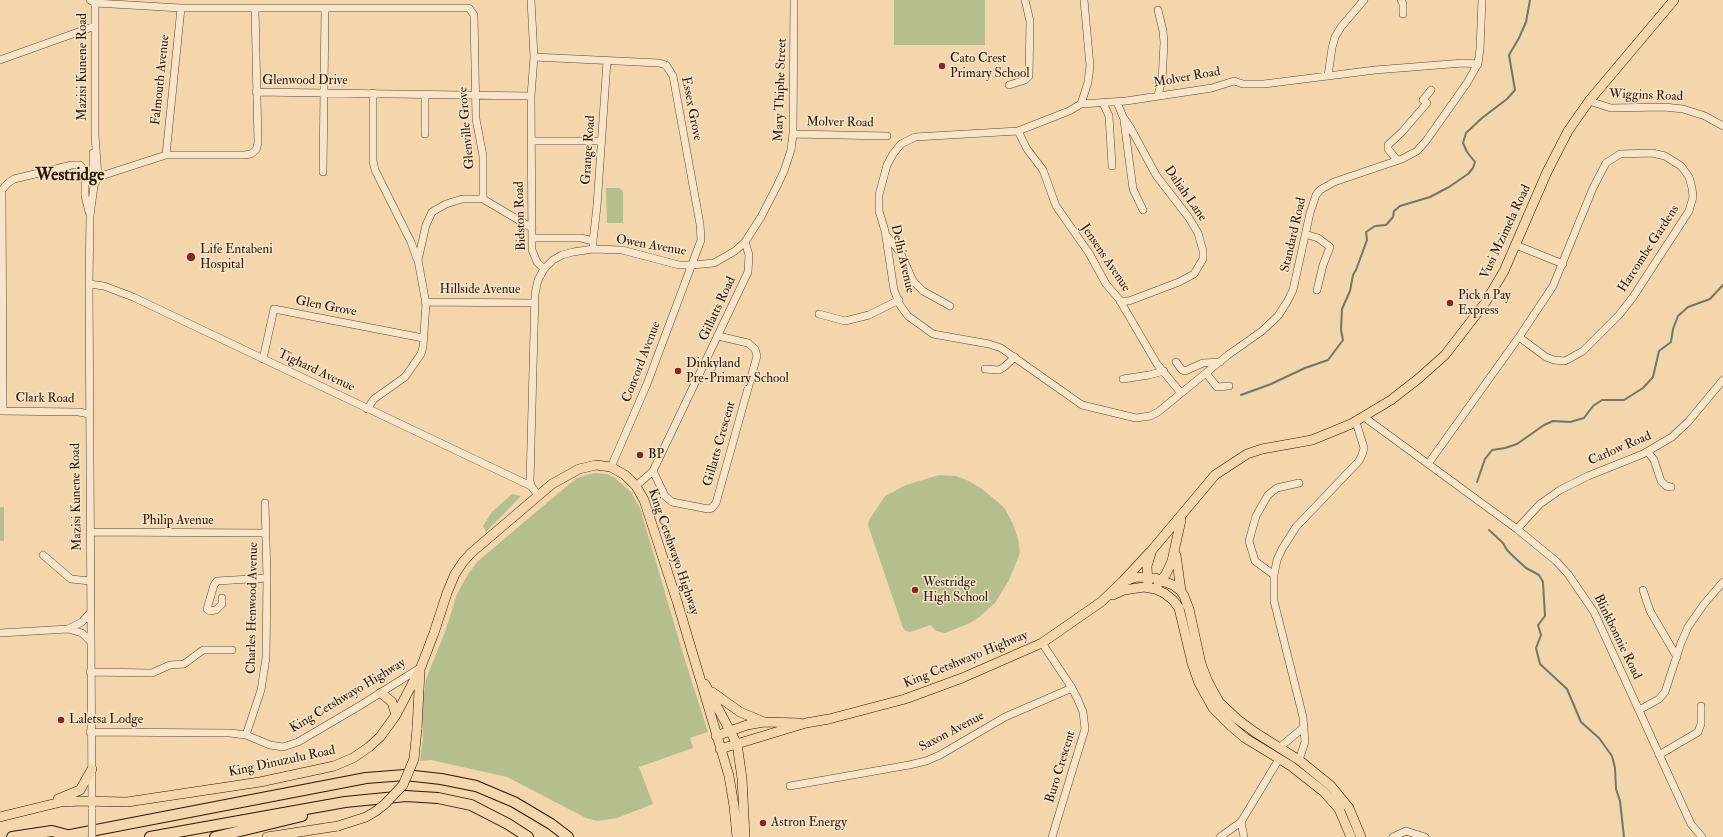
<!DOCTYPE html>
<html>
<head>
<meta charset="utf-8">
<style>
  body { margin:0 }
  canvas { display:block; background:#f3d6ac }
</style>
</head>
<body>
<canvas width="1723" height="837"></canvas>
<script>
const g = document.querySelector('canvas').getContext('2d');
g.lineJoin = 'round';
function paint(path, color) { g.fillStyle = color; g.fill(path, 'evenodd'); }
const poly = rows => new Path2D(rows.map(r => 'M' + r).join(''));
function strokePath(path, color, width, dash) { g.strokeStyle = color; g.lineWidth = width; g.lineCap = dash ? 'butt' : 'round'; g.setLineDash(dash || []); g.stroke(path); }
function drawText(font, color, halo, rows, align = 'center') {
  g.font = font + ' "IM FELL Double Pica",serif'; g.lineWidth = 3; g.setLineDash([]); g.textBaseline = 'middle'; g.strokeStyle = halo; g.fillStyle = color; for (const [text, x, y, turn = 0] of rows) {
    g.save(); g.translate(x, y); g.rotate((+turn || 0) * Math.PI / 180); g.textAlign = isNaN(turn) ? turn : align; if (halo) g.strokeText(text, 0, 0); g.fillText(text, 0, 0); g.restore();
  }
}
const green = poly([
  [894,0,985,0,985,45,894,45],
  [620,188,623,192,623,223,607,223,606,188],
  [594,473,607,474,615,478,631,492,640,508,684,657,708,732,690,738,693,748,639,767,653,804,617,818,597,821,586,818,507,777,431,760,420,761,423,739,422,708,426,679,445,632,457,594,467,576,478,561,567,486,577,478],
  [939,475,956,476,969,481,982,489,998,502,1005,509,1013,524,1018,539,1020,553,1009,580,995,603,978,618,970,623,945,633,936,631,931,625,910,632,906,631,903,628,868,525,869,520,885,496,906,485],
  [512,494,521,496,486,532,483,526,492,512],
  [0,507,4,507,4,541,0,541]
]);
const stream = poly([
  [1241,395,1271,384,1305,368,1328,360,1343,340,1341,330,1342,309,1350,291,1353,275,1356,270,1367,240,1366,232,1375,226,1386,225,1393,217,1394,211,1400,206,1430,197,1449,187,1468,174,1473,168,1475,162,1467,152,1463,143,1466,133,1482,118,1507,99,1515,90,1509,55,1519,38,1526,22,1530,0],
  [1477,482,1485,459,1492,450,1505,448,1517,444,1544,425,1553,421,1570,422,1584,418,1593,406,1602,400,1624,400,1643,388,1653,377,1659,351,1671,342,1673,329,1678,316,1688,307,1710,299,1723,285],
  [1489,530,1503,543,1507,550,1514,557,1526,568,1539,575,1543,582,1545,616,1538,625,1541,635,1536,648,1540,664,1567,689,1581,722,1599,738,1612,756,1615,768,1616,789,1620,801,1624,837]
]);
const minor = poly([
  [90,0,95,3,181,8,469,8,474,15,476,119,483,156,483,199],
  [531,0,534,57,531,96,532,250,537,262,544,269],
  [1401,0,1403,4,1403,14],
  [1158,10,1163,31,1164,43,1162,80,1158,95],
  [534,57,659,63,666,65,673,76,700,224,701,240,647,384,611,467],
  [0,60,95,26],
  [1478,64,1463,63,1375,70,1264,84,1243,84,1234,81,1212,88,1126,101,1081,104,1069,111,1018,131,915,137,901,144,893,154,887,165,879,195,879,211,885,231,894,290,900,305,908,316,933,334,989,344,1001,348,1082,405,1136,418,1150,416,1158,412,1228,355,1262,331,1278,316,1287,302,1293,290,1310,213,1316,195,1320,190,1334,182,1402,159,1417,151,1426,141,1467,83,1476,67,1478,64,1480,49,1482,0],
  [1328,76,1332,48,1335,37,1341,27,1364,0],
  [1009,85,1025,80,1029,76,1030,21,1025,0],
  [256,92,531,96],
  [373,93,373,161,375,170,411,242,417,259],
  [1589,101,1611,108,1664,107,1683,109,1705,116,1723,126],
  [1117,102,1123,117,1130,127,1156,175,1189,218,1198,233,1203,251,1203,259,1194,274,1179,282,1129,301,1120,301],
  [1103,103,1109,116,1112,166],
  [1081,104,1088,82,1090,66,1084,0],
  [1124,121,1133,189,1143,210],
  [1018,131,1027,149,1043,170,1056,206,1089,253,1106,284,1119,299,1157,364,1181,393],
  [425,134,425,94],
  [793,134,887,136],
  [532,141,602,141],
  [93,153,93,180],
  [166,155,181,8],
  [1397,160,1388,149,1388,145,1402,132,1427,103,1423,100,1431,90],
  [323,172,325,9],
  [92,177,98,177,166,155,244,155,251,154,256,150,258,143,255,8],
  [1305,234,1318,238,1330,247,1323,265,1317,290],
  [886,235,900,252,913,281,923,291,950,306],
  [532,238,581,238,593,241,593,244],
  [593,241,597,206,607,61],
  [1516,245,1563,264],
  [89,284,104,286,133,297,531,486],
  [425,302,535,303],
  [819,314,845,321,869,315,899,300],
  [263,359,274,309,423,338],
  [1176,362,1182,370,1185,371,1203,363,1220,362],
  [985,369,999,370,1004,367,1015,357],
  [1206,373,1217,387,1229,386],
  [1123,379,1149,375,1164,371],
  [367,409,374,399,405,377,421,354,423,347,426,304,418,260,426,225,432,212,446,204,462,199,483,199,532,228],
  [0,411,79,412,89,414],
  [3,411,2,190,8,183,14,179,72,165,80,165,85,171,85,196,89,212],
  [1364,417,1517,529,1556,561,1568,574,1594,612,1691,824,1702,837],
  [1648,452,1654,460,1661,481,1666,486,1671,487],
  [1428,464,1519,337,1553,286,1593,188,1606,163,1620,154,1652,153,1665,156,1681,166,1689,177,1692,188,1693,197,1689,211,1633,297,1619,315,1583,351,1565,361,1554,360,1546,357,1519,337],
  [653,471,665,496,672,502,708,509,712,508,716,503,757,356,755,349,748,343,718,336],
  [636,486,653,471,748,272,749,255,745,242],
  [538,495,531,486,530,481,535,294,538,280,544,269,553,260,562,255,573,252,593,249,622,250,679,265,692,265,714,263,735,251,745,242,761,217,777,186,784,171,791,150,793,134,794,0],
  [1517,529,1540,504,1560,490,1588,476,1643,454,1672,437,1688,422,1723,380],
  [90,532,266,533],
  [43,555,71,579,90,581],
  [1274,575,1277,560,1282,549,1296,527,1359,461,1362,455,1364,448,1356,422],
  [1643,590,1650,611,1677,657],
  [222,598,222,604,216,610,210,611,207,609,214,585,217,581,267,578],
  [68,629,82,622,90,613],
  [0,633,68,629,82,633,90,641],
  [1042,643,1072,688,1078,700,1083,712,1085,729,1052,837],
  [90,672,152,673,170,665,184,664,203,650,232,650],
  [1639,710,1659,699,1665,692,1681,643,1688,627,1704,604,1723,582],
  [90,732,230,733,246,735,270,745,283,747,298,742,361,705,420,668],
  [246,735,261,690,266,658,267,578,265,503],
  [1279,748,1304,727],
  [1659,755,1698,732,1701,724,1701,706],
  [1299,760,1305,742,1303,717,1274,601,1274,575,1255,561,1249,541,1256,516,1268,495,1277,488,1299,483],
  [790,786,909,765,926,761,940,755,1005,717,1072,688],
  [92,806,89,284,90,216,94,186,98,177,95,135,95,0],
  [1241,822,1244,837],
  [1220,837,1241,822,1279,759],
  [1393,837,1406,831,1425,837]
]);
const major = poly([
  [1176,555,1181,591],
  [1123,581,1150,552],
  [1158,584,1166,574,1172,561,1181,520],
  [1148,587,1147,566,1152,550,1215,475,1247,454,1262,449,1312,440,1351,424,1391,400,1418,379,1445,355,1485,303,1504,271,1547,172,1568,131,1589,101,1674,0],
  [1113,595,1124,590,1144,587,1155,589,1164,593,1173,600,1179,608,1192,663,1199,683,1213,708,1231,726,1245,738,1291,766,1324,792,1339,809,1351,837],
  [705,684,737,744,742,778,745,837],
  [712,692,740,712,764,722],
  [381,693,392,702,396,715],
  [417,729,420,671],
  [716,736,747,725,764,722,800,723],
  [720,749,806,723,829,719,905,699,962,678,1042,643,1101,602,1122,582,1136,577,1155,578,1173,585,1181,591,1184,596,1189,609,1201,664,1208,682,1219,702,1237,719,1256,733,1299,760,1331,786,1349,808,1361,837],
  [58,799,80,790,92,769],
  [0,817,61,802,81,801,127,802,260,782,334,766,353,758,369,747,380,737,396,715,421,667,434,633,447,593,455,574,463,562,471,553,552,484,579,469,596,465,611,467,625,475,636,486,644,500,677,601,729,776,734,806,737,837],
  [267,837,338,826]
]);
const highway = poly([
  [12,837,52,831,67,835],
  [60,837,366,778,405,775,441,779,476,786,514,802,551,824,568,837],
  [150,837,345,802,406,796,438,798,471,805,508,824,528,837],
  [215,837,302,816]
]);
const minorBridge = poly([
  [92,809,92,837]
]);
const majorBridge = poly([
  [338,826,366,817,376,811,385,804,403,785,414,759,417,729]
]);
const markers = [
  [942,66,4,"#8f2418"],
  [191,257,5,"#8f2418"],
  [1450,303,4,"#8f2418"],
  [678,371,4,"#8f2418"],
  [640,455,4,"#8f2418"],
  [915,590,4,"#8f2418"],
  [61,720,4,"#8f2418"],
  [763,823,4,"#8f2418"]
];
const poiNames = [
  ["Cato Crest",950,59],
  ["Primary School",950,74],
  ["Life Entabeni",200,250],
  ["Hospital",200,265],
  ["Pick n Pay",1458,296],
  ["Express",1458,311],
  ["Dinkyland",686,364],
  ["Pre-Primary School",686,379],
  ["BP",648,455],
  ["Westridge",923,583],
  ["High School",923,598],
  ["Laletsa Lodge",69,720],
  ["Astron Energy",771,823]
];
const streetNames = [
  ["Mazisi Kunene Road",83,67,-90],
  ["Molver Road",1187,78,-10],
  ["Falmouth Avenue",161,80,-84],
  ["Glenwood Drive",305,81],
  ["Mary Thiphe Street",781,90,-88],
  ["Wiggins Road",1646,96,2],
  ["Essex Grove",691,109,79],
  ["Molver Road",840,123,1],
  ["Glenville Grove",467,128,-95],
  ["Grange Road",589,150,-86],
  ["Daliah Lane",1185,194,55],
  ["Bidston Road",521,216,-92],
  ["Vusi Mzimela Road",1506,232,-65],
  ["Standard Road",1294,235,-77],
  ["Owen Avenue",651,246,10],
  ["Harcombe Gardens",1649,249,-57],
  ["Jensens Avenue",1105,258,56],
  ["Delhi Avenue",902,259,77],
  ["Hillside Avenue",480,290],
  ["Glen Grove",326,307,11],
  ["Gillatts Road",718,309,-65],
  ["Concord Avenue",642,362,-69],
  ["Tighard Avenue",316,371,25],
  ["Clark Road",45,399,1],
  ["Gillatts Crescent",720,444,-74],
  ["Carlow Road",1620,449,-23],
  ["Mazisi Kunene Road",77,497,-91],
  ["Philip Avenue",178,521],
  ["King Cetshwayo Highway",673,552,71],
  ["Charles Henwood Avenue",253,608,-89],
  ["Blinkbonnie Road",1617,637,64],
  ["King Cetshwayo Highway",966,660,-22],
  ["King Cetshwayo Highway",348,696,-31],
  ["Saxon Avenue",952,732,-28],
  ["King Dinuzulu Road",282,762,-12],
  ["Buro Crescent",1061,767,-73]
];
const districtNames = [
  ["Westridge",70,176]
];
paint(green, '#b5bf8e');
strokePath(stream, '#6f786a', 2);
strokePath(minor, '#5c482c', 8);
strokePath(major, '#2a1802', 10);
strokePath(highway, '#2a1802', 12);
strokePath(minor, '#f7e4c9', 7);
strokePath(major, '#f3d6ac', 9);
strokePath(highway, '#f3d6ac', 10);
strokePath(minorBridge, '#5c482c', 8, []);
strokePath(majorBridge, '#2a1802', 10, []);
strokePath(minorBridge, '#f7e4c9', 7);
strokePath(majorBridge, '#f3d6ac', 9);
for (const [x, y, r, color] of markers) { const dot = new Path2D(); dot.arc(x, y, r, 0, 2 * Math.PI); g.fillStyle = color; g.fill(dot); strokePath(dot, '#f7e4c9', 1.5); }
drawText('13px', '#2a1802', '#f7e4c9', poiNames, 'left');
drawText('13px', '#2a1802', '#f7e4c9', streetNames);
drawText('bold 17px', '#2a1802', '#f7e4c9', districtNames);
</script>
</body>
</html>
